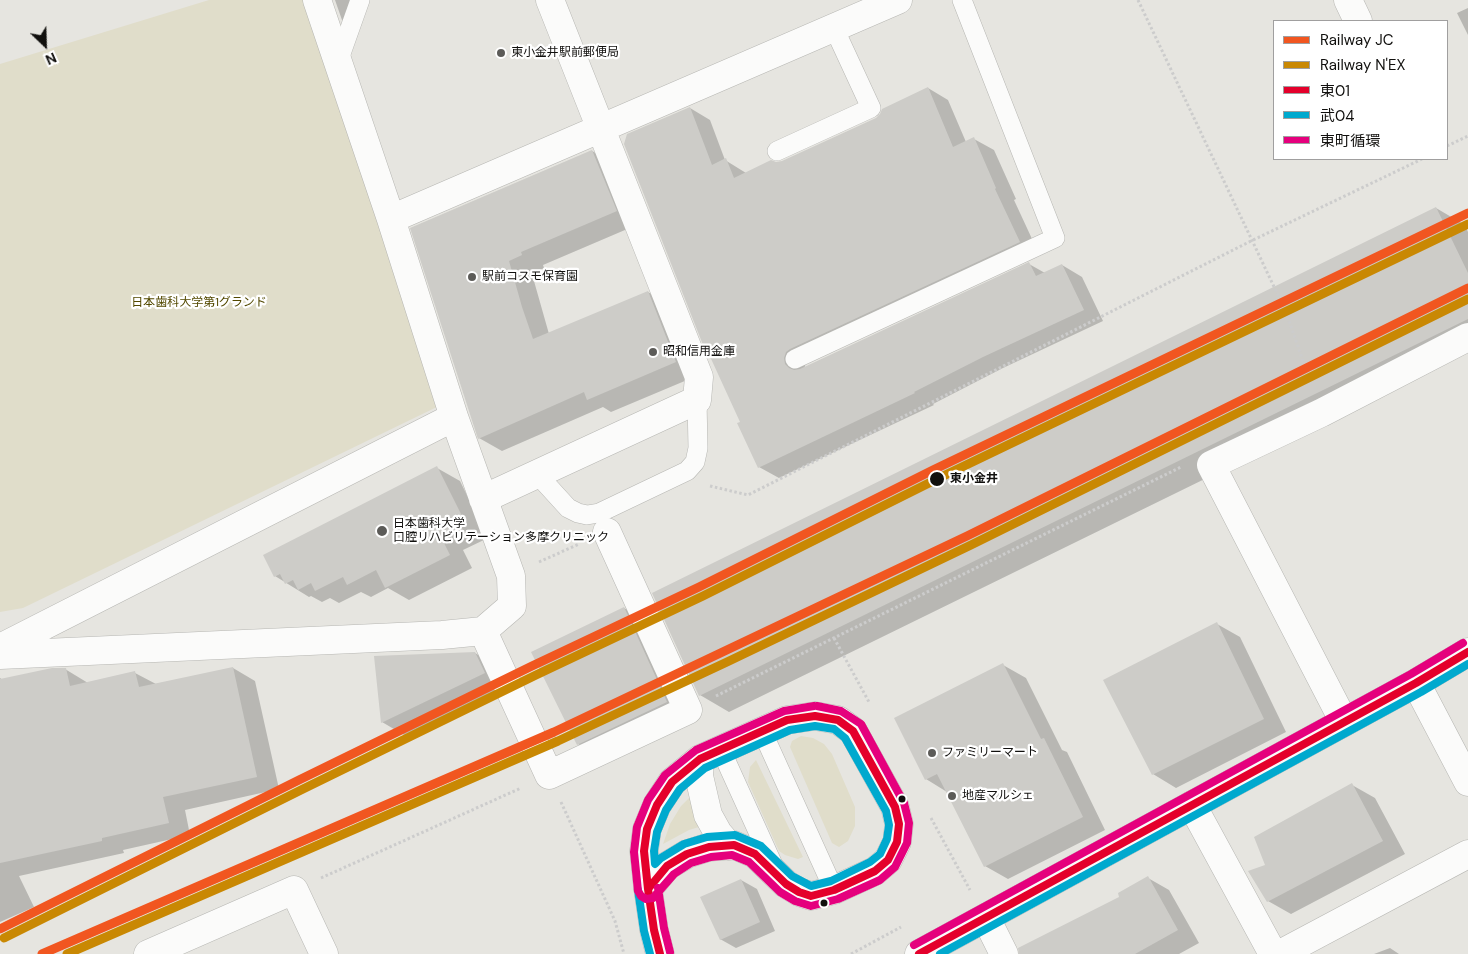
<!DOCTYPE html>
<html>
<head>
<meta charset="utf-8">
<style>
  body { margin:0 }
  #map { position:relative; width:1468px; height:954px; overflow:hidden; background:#e6e5e0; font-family:"DM Sans","Noto Sans JP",sans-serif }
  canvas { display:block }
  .legend { position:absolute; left:1273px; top:20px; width:175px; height:140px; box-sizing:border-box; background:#fff; border:1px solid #a09f9f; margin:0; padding:6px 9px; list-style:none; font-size:15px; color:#11100e }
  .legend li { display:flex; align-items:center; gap:10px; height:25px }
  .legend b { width:25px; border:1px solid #a09f9f }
  .north { position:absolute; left:20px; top:20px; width:50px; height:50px; -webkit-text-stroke:4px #fff; paint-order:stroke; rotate:156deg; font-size:14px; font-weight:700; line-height:20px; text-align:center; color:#11100e }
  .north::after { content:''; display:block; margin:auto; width:18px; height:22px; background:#11100e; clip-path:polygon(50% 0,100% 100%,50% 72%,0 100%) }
</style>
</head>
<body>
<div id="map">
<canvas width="1468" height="954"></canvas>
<ul class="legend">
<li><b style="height:6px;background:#f15620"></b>Railway JC</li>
<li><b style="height:6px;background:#c98803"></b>Railway N'EX</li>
<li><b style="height:6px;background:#e4002b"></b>東01</li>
<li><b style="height:6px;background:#00a9ce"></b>武04</li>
<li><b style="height:6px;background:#e5007d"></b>東町循環</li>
</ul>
<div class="north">N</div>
</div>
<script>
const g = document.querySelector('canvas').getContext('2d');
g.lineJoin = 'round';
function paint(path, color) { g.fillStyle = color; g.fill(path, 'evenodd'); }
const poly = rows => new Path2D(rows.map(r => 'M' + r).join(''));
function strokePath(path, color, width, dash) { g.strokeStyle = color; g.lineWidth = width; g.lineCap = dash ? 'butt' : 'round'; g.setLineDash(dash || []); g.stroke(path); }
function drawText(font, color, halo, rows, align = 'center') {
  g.font = font + ' "DM Sans","Noto Sans JP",sans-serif'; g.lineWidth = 4.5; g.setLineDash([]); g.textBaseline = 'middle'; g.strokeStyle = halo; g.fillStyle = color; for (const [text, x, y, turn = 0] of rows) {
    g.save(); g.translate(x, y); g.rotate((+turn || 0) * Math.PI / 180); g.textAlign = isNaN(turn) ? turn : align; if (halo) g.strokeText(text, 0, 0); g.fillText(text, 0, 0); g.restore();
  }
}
const green = poly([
  [209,0,305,0,443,404,23,608,0,612,0,64],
  [801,736,813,738,824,744,832,754,855,807,855,826,848,841,839,847,832,843,790,747,792,741],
  [756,760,803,857,798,859,785,855,779,851,748,782,750,767],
  [690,797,699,827,689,830,663,844,670,824,681,806]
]);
const shadow = poly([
  [335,0,369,0,357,29,342,20],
  [1468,8,1468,35,1457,13],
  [928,88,948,100,966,142,974,139,994,150,1016,199,1014,200,1039,254,806,363,804,369,1029,264,1045,273,1062,265,1082,277,1103,321,1003,368,933,404,934,405,779,478,759,467,690,108,710,120,725,160,746,173,782,162,876,119],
  [592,151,615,164,639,224,543,265,544,268,532,274,549,334,648,292,671,306,699,375,611,412,603,407,502,451,479,438,412,228],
  [1436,208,1465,225,1468,232,1468,350,729,712,700,695],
  [437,468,460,481,488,538,463,550,472,568,409,600,388,588,371,597,361,592,339,603,330,598,322,602,311,596,309,597,275,576],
  [624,608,653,625,696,719,607,761,578,744],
  [1217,624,1240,637,1286,732,1176,788,1153,774],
  [475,653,498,667,508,687,404,735,382,722],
  [1003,665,1026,678,1062,750,1067,752,1105,830,1008,879,985,866,947,792,926,779],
  [233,668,255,681,279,789,185,810,190,835,123,850,124,853,19,876,34,907,0,922,0,678,3,680,65,669,88,683,135,673,156,684],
  [1352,785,1375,798,1405,854,1291,914,1268,901],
  [1148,878,1169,890,1199,943,1179,954,1033,954,1121,897],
  [741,880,757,889,775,931,736,948,720,939],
  [1390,948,1399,954,1374,954]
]);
const building = poly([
  [928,87,953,147,974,137,996,188,995,189,1020,242,790,349,786,352,784,358,785,364,789,368,794,370,800,369,1029,262,1036,276,1062,264,1084,310,983,357,914,392,915,393,758,468,737,423,740,422,707,350,705,350,624,144,627,134,690,107,712,165,726,158,734,178,771,160,776,162,782,161,876,118,880,114,882,109],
  [592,150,617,211,521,252,522,255,509,261,522,307,533,339,648,291,676,362,587,400,584,392,478,439,410,228],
  [1436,207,1468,273,1468,319,699,696,652,593],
  [437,466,466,524,441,537,450,555,385,588,376,570,347,585,343,577,315,591,311,583,298,590,293,580,285,584,280,574,274,577,263,555],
  [624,607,667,702,577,745,531,652],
  [1217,622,1264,719,1152,775,1103,680],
  [475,652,485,673,381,723,374,656],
  [1003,663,1041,739,1044,738,1083,817,984,867,937,774,925,780,894,718],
  [233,667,257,777,163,797,169,823,102,838,102,841,0,863,0,679,52,668,66,668,70,686,135,671,139,687],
  [1352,783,1383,841,1267,902,1248,871,1265,865,1254,837],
  [1148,876,1178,930,1135,954,1019,954,1018,948,1119,897,1118,893],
  [741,879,760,922,720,940,700,897]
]);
const path = poly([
  [1138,0,1286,312,1311,384],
  [1447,146,1468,136],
  [710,486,748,495,1251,241,1422,159],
  [931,489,1286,312],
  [539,562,579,544],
  [675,608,683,604],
  [834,638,869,702],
  [716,696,1181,467],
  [561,802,615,921,624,954],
  [931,818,970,890],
  [321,878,521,788],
  [851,954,901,927]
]);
const service = poly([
  [338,62,360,0],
  [777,151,871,108,834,28],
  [795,359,1055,238,962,0],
  [537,474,568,508,578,513,587,515,599,513,687,471,695,462,698,448,697,400],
  [762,731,834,890],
  [721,750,774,867]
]);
const pedestrian = poly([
  [483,631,549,775,688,710,607,532]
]);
const minor = poly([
  [1348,0,1358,21],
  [391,219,898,0],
  [483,499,697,400,699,377,550,0],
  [0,648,454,417],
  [0,655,442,635,483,631,512,606,511,576,454,417,391,219,317,0],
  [1416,683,1468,782],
  [815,716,838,720,853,731,895,807,899,824,897,842,888,860,875,871,834,890,811,896,799,892,786,884,755,854,734,845,709,847,687,854,667,866,648,889,644,851,647,829,657,805,672,782,700,759,787,720,815,716],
  [1344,722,1211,465,1321,413,1468,337],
  [700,759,699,776,708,815,718,833,729,846],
  [1192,805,1273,954],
  [986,918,1004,954],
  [148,954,294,890,324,954],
  [1280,954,1468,854]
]);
const tertiary = poly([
  [648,889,654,930,660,954],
  [919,954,1416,683,1468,652]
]);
const bus1 = poly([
  [815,716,838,720,853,731,895,807,899,824,897,842,888,860,875,871,834,890,811,896,799,892,786,884,755,854,734,845,709,847,687,854,667,866,648,889,644,851,647,829,657,805,672,782,700,759,787,720,815,716],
  [648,889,654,930,660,954],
  [919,954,1416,683,1468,652]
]);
const bus2 = poly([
  [815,726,834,729,845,738,886,811,889,825,887,839,880,854,870,862,831,881,811,886,792,876,761,846,735,835,707,837,684,844,661,858,655,864,654,851,657,832,666,810,680,789,705,768,790,730,815,726],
  [638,890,644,931,650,954],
  [940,954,1421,692,1468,664]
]);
const bus3 = poly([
  [814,706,784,711,696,750,665,775,648,800,637,827,634,852,638,891,641,896,646,899,653,898,674,874,691,863,711,857,732,855,749,862,780,892,795,901,811,906,838,899,880,880,895,867,907,843,909,823,904,803,861,724,841,711,817,706],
  [658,888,664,928,670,952],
  [914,945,1411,674,1463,643]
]);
const rail1 = poly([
  [0,929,299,780,532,666,699,587,933,470,1468,213],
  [42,954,554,732,967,536,1468,288]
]);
const rail2 = poly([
  [4,938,303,789,536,675,703,596,937,479,1468,224],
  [67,954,558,741,727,662,971,545,1468,299]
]);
const markers = [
  [501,53,5,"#5c5b58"],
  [472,277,5,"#5c5b58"],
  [653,352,5,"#5c5b58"],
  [937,479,8,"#11100e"],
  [382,531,6,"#5c5b58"],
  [932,753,5,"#5c5b58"],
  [952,796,5,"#5c5b58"],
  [902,799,4.5,"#11100e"],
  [824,903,4.5,"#11100e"]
];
const poiNames = [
  ["東小金井駅前郵便局",511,53],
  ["駅前コスモ保育園",482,277],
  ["昭和信用金庫",663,352],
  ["日本歯科大学",393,524],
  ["口腔リハビリテーション多摩クリニック",393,538],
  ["ファミリーマート",942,753],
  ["地産マルシェ",962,796]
];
const parkNames = [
  ["日本歯科大学第1グランド",199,303]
];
const stopNames = [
  ["東小金井",950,479]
];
paint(green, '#e0ddca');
paint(shadow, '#0003');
paint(building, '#cdccc8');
strokePath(service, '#b6b6b2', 20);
strokePath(pedestrian, '#b6b6b2', 29);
strokePath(minor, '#b6b6b2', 29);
strokePath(tertiary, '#b6b6b2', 29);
strokePath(path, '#ccc', 3, [2.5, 2.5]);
strokePath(service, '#fbfbfa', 19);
strokePath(pedestrian, '#fbfbfa', 28);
strokePath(minor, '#fbfbfa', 28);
strokePath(tertiary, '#fbfbfa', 28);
strokePath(bus1, '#e4002b', 8);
strokePath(bus2, '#00a9ce', 8);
strokePath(bus3, '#e5007d', 8);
strokePath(rail1, '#f15620', 9);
strokePath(rail2, '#c98803', 9);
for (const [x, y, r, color] of markers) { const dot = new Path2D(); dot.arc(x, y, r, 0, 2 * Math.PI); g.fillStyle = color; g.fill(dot); strokePath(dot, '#fff', 2); }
drawText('12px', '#11100e', '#fff', poiNames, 'left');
drawText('12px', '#534900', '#fff', parkNames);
drawText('bold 12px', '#11100e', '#fff', stopNames, 'left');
</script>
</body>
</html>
